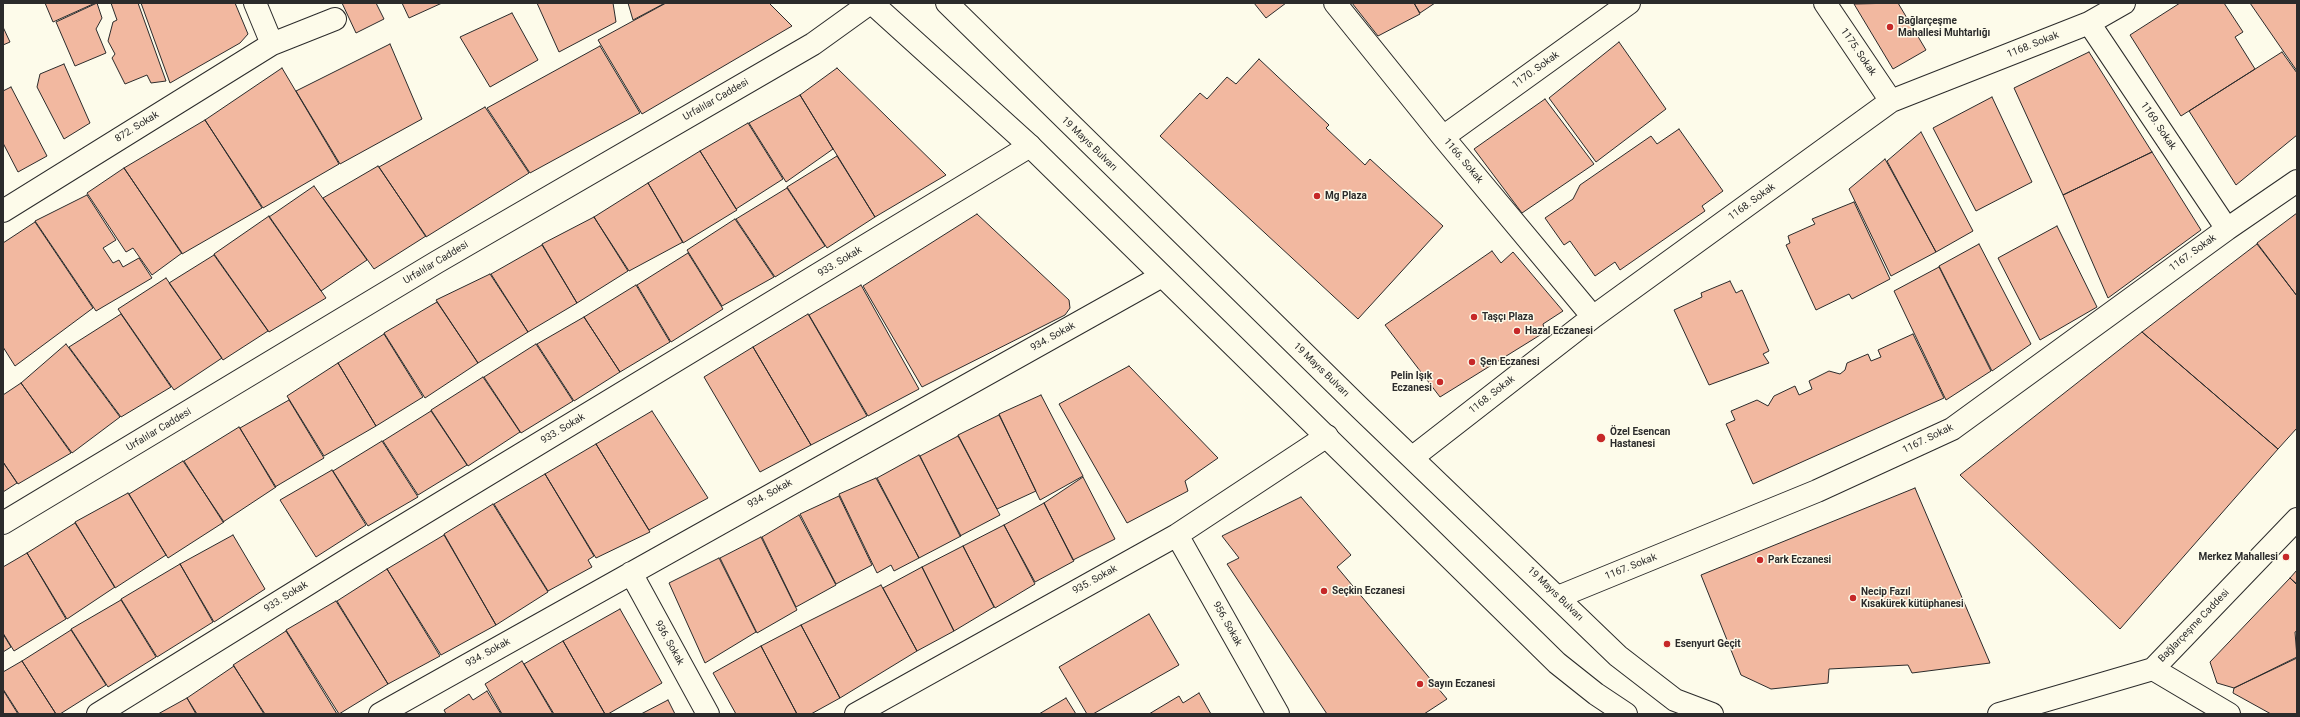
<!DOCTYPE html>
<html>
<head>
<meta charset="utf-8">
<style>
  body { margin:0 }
  #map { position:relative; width:2300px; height:717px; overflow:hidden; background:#fdfbea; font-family:Roboto,sans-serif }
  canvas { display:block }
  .frame { position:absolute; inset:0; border:4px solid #2b2b2b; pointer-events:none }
</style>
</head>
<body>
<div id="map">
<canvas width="2300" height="717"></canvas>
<div class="frame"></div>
</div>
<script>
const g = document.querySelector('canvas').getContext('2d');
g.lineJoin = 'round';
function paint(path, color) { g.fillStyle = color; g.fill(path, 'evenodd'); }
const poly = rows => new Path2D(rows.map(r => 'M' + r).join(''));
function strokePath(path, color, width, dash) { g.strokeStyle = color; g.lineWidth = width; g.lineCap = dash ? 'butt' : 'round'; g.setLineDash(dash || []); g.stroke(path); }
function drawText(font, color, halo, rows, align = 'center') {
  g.font = font + ' Roboto,sans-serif'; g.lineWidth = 3; g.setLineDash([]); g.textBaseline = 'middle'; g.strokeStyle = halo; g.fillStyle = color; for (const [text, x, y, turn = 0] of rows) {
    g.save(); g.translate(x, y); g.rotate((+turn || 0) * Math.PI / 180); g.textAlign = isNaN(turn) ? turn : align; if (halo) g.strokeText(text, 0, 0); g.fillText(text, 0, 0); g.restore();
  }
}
const building = poly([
  [45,3,93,3,93,4,53,22,45,3],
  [97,3,102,18,96,29,106,53,75,66,56,22,97,3],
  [111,3,138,3,166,81,151,83,147,75,125,84,112,58,115,54,108,41,113,22,117,20,111,3],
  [141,3,235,3,248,34,240,43,170,83,141,3],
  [342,3,376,3,384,19,356,33,342,3],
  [402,3,442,3,409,18,402,3],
  [537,3,613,3,616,22,559,52,537,3],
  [628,3,665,3,633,20,628,3],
  [666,3,769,3,792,26,642,114,598,40,666,3],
  [1254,3,1286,3,1266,18,1254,3],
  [1352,3,1414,3,1420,14,1378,36,1352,3],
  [1414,3,1435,3,1420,13,1414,3],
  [1898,3,1926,50,1893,69,1854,4,1898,3],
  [2180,3,2224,3,2243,32,2235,37,2255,69,2181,116,2130,35,2180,3],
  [2250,3,2297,3,2297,71,2250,3],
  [512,13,538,60,490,87,460,37,512,13],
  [3,27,10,42,3,45,3,27],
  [1619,42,1666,109,1596,162,1549,98,1619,42],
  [390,44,422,119,340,164,296,91,390,44],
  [600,46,640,113,530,173,487,108,600,46],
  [2089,52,2152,152,2063,195,2014,88,2089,52],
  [2282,52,2297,73,2297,135,2236,185,2189,111,2282,52],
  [1259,59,1329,125,1326,128,1365,165,1370,159,1443,226,1358,319,1160,136,1200,93,1207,99,1227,77,1236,84,1259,59],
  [64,64,90,123,64,139,37,87,40,74,64,64],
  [282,68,339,164,263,208,205,120,282,68],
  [837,68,946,175,875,217,800,95,837,68],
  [11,87,47,156,18,172,3,143,3,91,11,87],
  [800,95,833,149,786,182,749,123,800,95],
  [1992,97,2032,182,1976,211,1933,128,1992,97],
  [1545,99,1594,164,1522,213,1474,149,1545,99],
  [485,107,529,173,426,237,379,167,485,107],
  [205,120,262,208,182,254,124,168,205,120],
  [748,123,783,179,736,209,700,151,748,123],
  [1679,129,1723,191,1702,206,1705,211,1620,270,1615,262,1595,276,1570,241,1564,245,1545,218,1573,199,1580,185,1651,136,1657,144,1679,129],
  [1921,132,1973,231,1936,252,1887,161,1921,132],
  [700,151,737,210,683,243,648,183,700,151],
  [2152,152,2201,230,2108,298,2063,195,2152,152],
  [837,156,875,217,827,248,787,187,837,156],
  [1885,159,1936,252,1891,276,1849,189,1885,159],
  [378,166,426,236,374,269,323,198,378,166],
  [124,168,182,253,152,275,133,248,126,252,87,193,124,168],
  [648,183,683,242,629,271,594,217,648,183],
  [314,186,367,260,321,291,269,217,314,186],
  [787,188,825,246,775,277,736,219,787,188],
  [87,195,116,240,103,248,113,263,119,260,123,267,139,258,152,278,96,311,35,221,87,195],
  [1854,202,1890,279,1852,299,1849,294,1816,310,1786,245,1790,243,1788,236,1815,224,1812,219,1854,202],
  [2297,213,2297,296,2257,243,2297,213],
  [977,214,1069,300,1070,308,1065,315,922,387,863,286,977,214],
  [269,216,326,298,269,332,214,254,269,216],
  [594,217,628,271,577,303,542,244,594,217],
  [735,219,774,277,722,306,687,250,735,219],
  [35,222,93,308,15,366,3,347,3,243,35,222],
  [2057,226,2097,307,2040,340,1998,258,2057,226],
  [1979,244,2031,344,1992,371,1939,266,1979,244],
  [2257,244,2297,296,2297,428,2278,449,2142,332,2257,244],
  [542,245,577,303,528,332,491,274,542,245],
  [1492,251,1501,263,1513,252,1563,311,1543,324,1545,332,1440,397,1385,325,1492,251],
  [688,253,723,309,671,342,637,285,688,253],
  [214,255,268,331,223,360,169,283,214,255],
  [1939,267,1991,371,1946,400,1894,291,1939,267],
  [490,274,528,332,478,363,436,300,490,274],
  [166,278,222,358,174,390,118,309,166,278],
  [1730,281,1736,293,1742,290,1769,351,1763,354,1769,363,1709,385,1674,310,1702,297,1701,293,1730,281],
  [636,285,670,342,620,372,584,317,636,285],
  [861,285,919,389,868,416,809,315,861,285],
  [437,302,478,363,425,398,384,333,437,302],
  [121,314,171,387,121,417,69,347,121,314],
  [808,314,867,416,811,445,753,347,808,314],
  [584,317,620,372,574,401,537,344,584,317],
  [2142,332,2278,449,2120,629,1960,475,2142,332],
  [384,334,423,397,376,426,338,363,384,334],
  [1913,334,1944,398,1753,484,1726,424,1735,420,1731,411,1757,400,1768,406,1774,396,1795,386,1799,395,1812,389,1809,381,1829,371,1840,374,1845,370,1847,363,1868,354,1871,361,1881,357,1878,350,1913,334],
  [66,344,120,417,72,453,21,383,66,344],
  [536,344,573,401,521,433,484,377,536,344],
  [753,347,811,445,760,472,704,377,753,347],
  [338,363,376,426,324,456,287,396,338,363],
  [1129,366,1218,458,1185,481,1188,491,1127,523,1059,404,1129,366],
  [483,377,520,432,468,466,431,410,483,377],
  [21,383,71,453,18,484,3,462,3,395,21,383],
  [1041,395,1083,476,1040,500,999,414,1041,395],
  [289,400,324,458,275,487,240,428,289,400],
  [431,411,467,465,418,495,383,441,431,411],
  [652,411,708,498,649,530,596,444,652,411],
  [999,415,1036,491,997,509,958,435,999,415],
  [239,427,276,487,223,522,184,461,239,427],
  [958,436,1000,515,960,536,920,456,958,436],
  [382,441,418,497,368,526,333,471,382,441],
  [596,444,650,532,596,558,545,474,596,444],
  [919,455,961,536,919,558,877,478,919,455],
  [183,461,224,522,168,558,129,494,183,461],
  [3,462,17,483,3,492,3,462],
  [332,470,366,525,316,557,280,500,332,470],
  [545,474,594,556,588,560,592,567,548,591,494,504,545,474],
  [1083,477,1115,539,1073,560,1044,503,1083,477],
  [876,478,919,558,894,571,891,565,877,573,839,494,876,478],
  [1915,488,1990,663,1912,673,1908,665,1829,669,1828,683,1771,689,1741,675,1701,575,1915,488],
  [128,493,166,555,115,588,75,522,128,493],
  [839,496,872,565,836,584,800,514,839,496],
  [1301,497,1351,555,1337,567,1447,699,1424,714,1327,714,1227,564,1239,558,1222,536,1301,497],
  [1044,503,1074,561,1035,582,1004,525,1044,503],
  [493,504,548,592,496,625,444,534,493,504],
  [799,515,836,585,796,607,762,537,799,515],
  [75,523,115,587,67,619,27,553,75,523],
  [1004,525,1035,584,995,608,963,546,1004,525],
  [233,535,265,589,214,622,180,564,233,535],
  [444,535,496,625,441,655,387,569,444,535],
  [761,537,797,610,757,633,720,558,761,537],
  [963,546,994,607,954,631,922,567,963,546],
  [27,553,66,619,14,651,3,633,3,567,27,553],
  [719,558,756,632,705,663,669,583,719,558],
  [180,564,213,622,157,657,121,599,180,564],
  [922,567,954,631,917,651,883,588,922,567],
  [387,569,440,656,388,684,337,601,387,569],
  [2297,570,2297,584,2290,578,2297,570],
  [2290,578,2297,585,2297,631,2295,632,2297,657,2234,688,2217,683,2210,662,2290,578],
  [881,585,917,651,840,698,801,625,881,585],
  [121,600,156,657,108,687,71,629,121,600],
  [336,601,388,684,339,714,286,630,336,601],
  [620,609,662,683,608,714,605,714,563,641,620,609],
  [1149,614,1179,665,1093,714,1087,714,1059,667,1149,614],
  [801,625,840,698,811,714,797,714,761,646,801,625],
  [71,630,106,685,60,714,56,714,22,661,71,630],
  [286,631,337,714,265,714,233,665,286,631],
  [3,634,11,647,3,652,3,634],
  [563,641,605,714,554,714,524,664,563,641],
  [761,646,797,714,736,714,713,673,761,646],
  [2297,658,2297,714,2271,714,2233,693,2234,688,2297,658],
  [22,661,56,714,19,714,3,689,3,672,22,661],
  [522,661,553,714,502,714,485,684,522,661],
  [234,666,264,714,197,714,187,698,234,666],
  [3,690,18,714,3,714,3,690],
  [487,691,501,714,446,714,444,710,469,694,473,700,487,691],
  [1199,693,1211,714,1149,714,1179,696,1183,703,1199,693],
  [187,698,196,714,158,714,187,698],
  [1066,698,1076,714,1039,714,1066,698],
  [668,700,675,714,641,714,668,700]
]);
const street = poly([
  [1335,3,1443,137,1593,317],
  [1825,3,1891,101],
  [2089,23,2227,229],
  [272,44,335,19],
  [1443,137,1629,3],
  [3,211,272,44,255,3],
  [1413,457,1593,317,1891,101,2089,23,2124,3],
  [1177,535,1278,714],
  [631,573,708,714],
  [1558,597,1817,491,1952,429,2227,229,2297,181],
  [2153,669,2229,714],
  [98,714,350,558,1030,146],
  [380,714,1162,276],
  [856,714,1177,535,1327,436]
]);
const secondary = poly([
  [872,3,1030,146,1557,663,1596,694,1626,714],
  [947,3,1360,408,1618,656,1675,700,1712,714],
  [3,523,437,262,813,44,870,3],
  [1999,714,2153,669,2297,519]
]);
const markers = [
  [1890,27,4,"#c62828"],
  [1317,196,4,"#c62828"],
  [1474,317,4,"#c62828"],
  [1517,331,4,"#c62828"],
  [1472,362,4,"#c62828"],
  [1440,382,4,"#c62828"],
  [1601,438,5,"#c62828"],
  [2286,557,4,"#c62828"],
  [1760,560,4,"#c62828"],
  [1324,591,4,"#c62828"],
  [1853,598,4,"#c62828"],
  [1667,644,4,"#c62828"],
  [1420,684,4,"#c62828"]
];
const poiNames = [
  ["Bağlarçeşme",1898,21],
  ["Mahallesi Muhtarlığı",1898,33],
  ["Mg Plaza",1325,196],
  ["Taşçı Plaza",1482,317],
  ["Hazal Eczanesi",1525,331],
  ["Şen Eczanesi",1480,362],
  ["Pelin Işık",1432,376,"right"],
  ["Eczanesi",1432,388,"right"],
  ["Özel Esencan",1610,432],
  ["Hastanesi",1610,444],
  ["Merkez Mahallesi",2278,557,"right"],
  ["Park Eczanesi",1768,560],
  ["Seçkin Eczanesi",1332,591],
  ["Necip Fazıl",1861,592],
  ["Kısakürek kütüphanesi",1861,604],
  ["Esenyurt Geçit",1675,644],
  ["Sayın Eczanesi",1428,684]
];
const streetNames = [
  ["1168. Sokak",2033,45,-22],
  ["1175. Sokak",1858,52,56],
  ["1170. Sokak",1536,70,-36],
  ["Urfalılar Caddesi",716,100,-30],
  ["1169. Sokak",2158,126,56],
  ["872. Sokak",137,127,-32],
  ["19 Mayıs Bulvarı",1089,144,44],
  ["1166. Sokak",1463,161,50],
  ["1168. Sokak",1752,202,-36],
  ["1167. Sokak",2193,253,-36],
  ["933. Sokak",840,262,-31],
  ["Urfalılar Caddesi",436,263,-31],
  ["934. Sokak",1053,337,-29],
  ["19 Mayıs Bulvarı",1321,370,44],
  ["1168. Sokak",1492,395,-38],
  ["933. Sokak",563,429,-31],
  ["Urfalılar Caddesi",159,430,-31],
  ["1167. Sokak",1928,439,-26],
  ["934. Sokak",770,494,-29],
  ["1167. Sokak",1631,567,-22],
  ["935. Sokak",1095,580,-29],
  ["19 Mayıs Bulvarı",1555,594,44],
  ["933. Sokak",286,597,-32],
  ["956. Sokak",1227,624,61],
  ["Bağlarçeşme Caddesi",2194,626,-46],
  ["936. Sokak",669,643,61],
  ["934. Sokak",488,653,-29]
];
paint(building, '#f2b8a0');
strokePath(building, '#2b2b2b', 1);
strokePath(street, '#2b2b2b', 24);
strokePath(secondary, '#2b2b2b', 24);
strokePath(street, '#fdfbea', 22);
strokePath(secondary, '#fdfbea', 22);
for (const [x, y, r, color] of markers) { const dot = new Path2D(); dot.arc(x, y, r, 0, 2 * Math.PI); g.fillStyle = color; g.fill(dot); strokePath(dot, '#fdfbea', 1.5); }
drawText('bold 10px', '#2b2b2b', '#fdfbea', poiNames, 'left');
drawText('10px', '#2b2b2b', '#fdfbea', streetNames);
</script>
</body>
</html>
